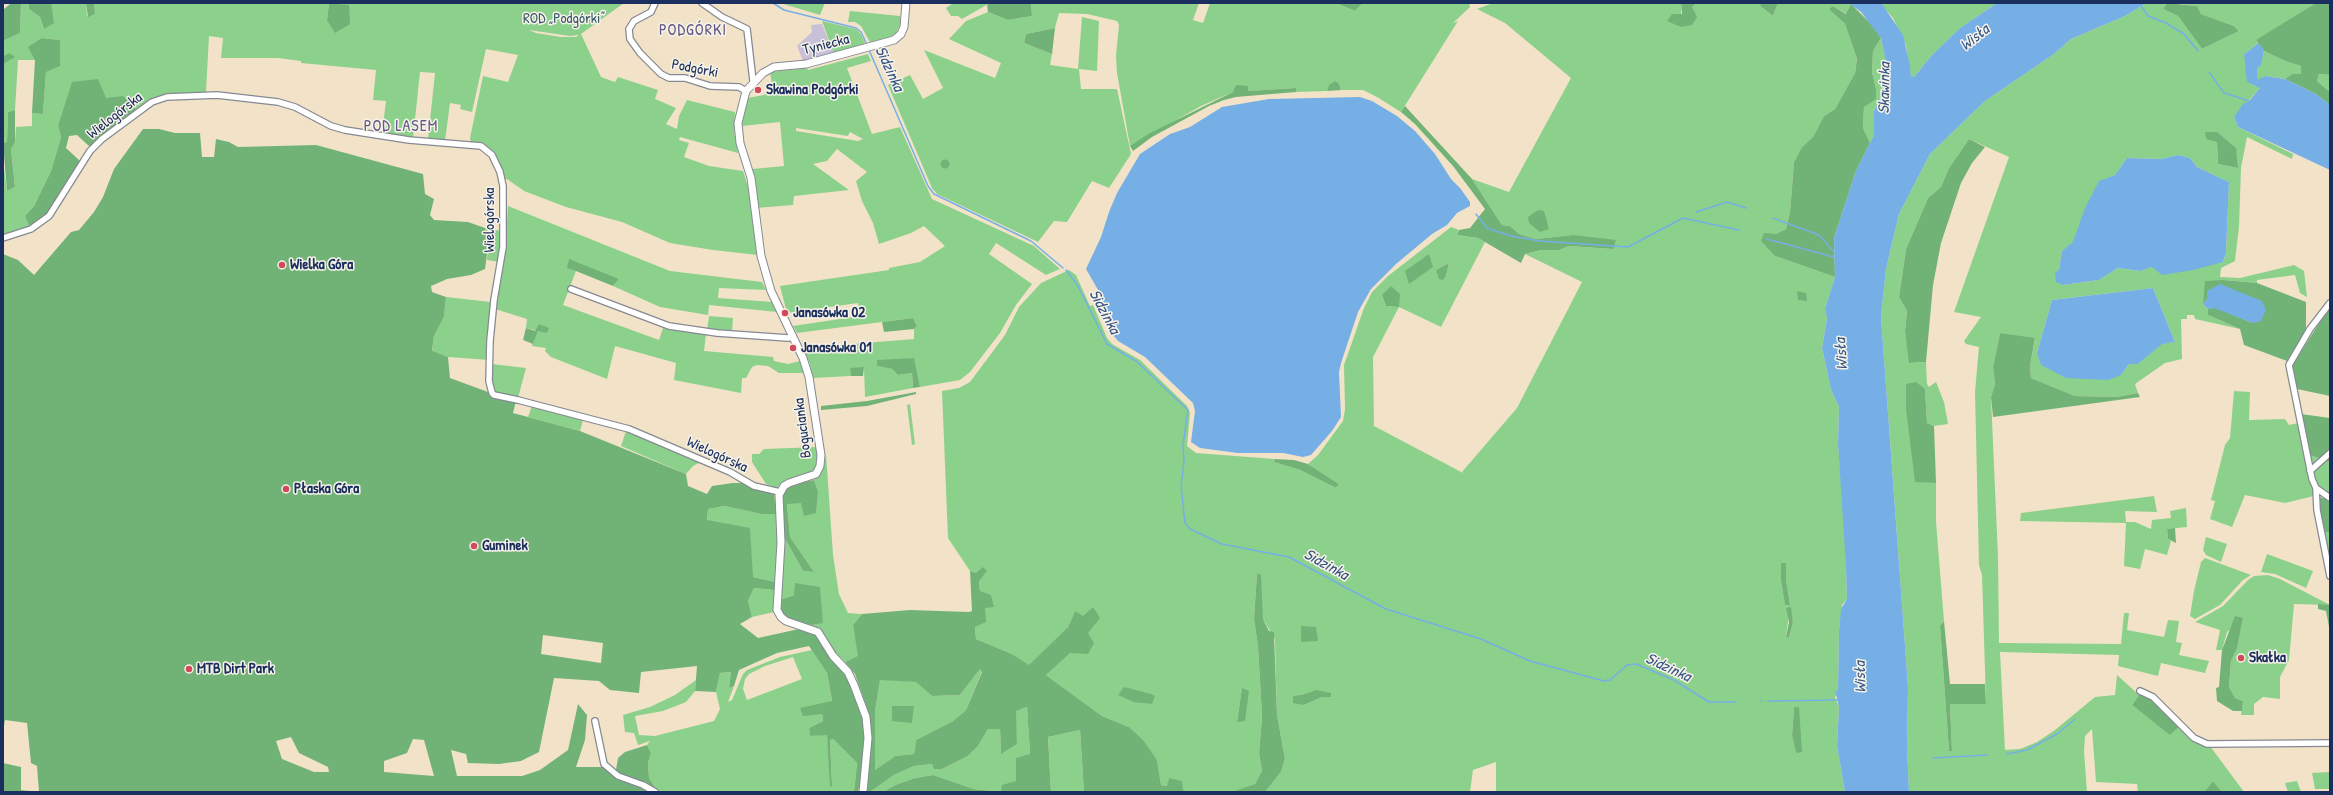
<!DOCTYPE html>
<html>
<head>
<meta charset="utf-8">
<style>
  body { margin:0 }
  #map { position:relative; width:2333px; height:795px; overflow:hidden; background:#f2e3c8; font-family:"Patrick Hand",sans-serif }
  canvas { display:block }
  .frame { position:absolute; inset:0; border:4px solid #1b2f5e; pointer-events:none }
</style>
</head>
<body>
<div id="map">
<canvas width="2333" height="795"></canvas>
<div class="frame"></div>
</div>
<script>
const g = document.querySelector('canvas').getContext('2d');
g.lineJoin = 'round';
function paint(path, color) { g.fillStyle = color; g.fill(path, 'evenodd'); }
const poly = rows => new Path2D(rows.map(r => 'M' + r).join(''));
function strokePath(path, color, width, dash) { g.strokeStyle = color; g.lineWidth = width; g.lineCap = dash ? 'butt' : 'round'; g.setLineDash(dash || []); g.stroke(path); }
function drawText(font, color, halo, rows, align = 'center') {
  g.font = font + ' "Patrick Hand",sans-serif'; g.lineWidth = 3; g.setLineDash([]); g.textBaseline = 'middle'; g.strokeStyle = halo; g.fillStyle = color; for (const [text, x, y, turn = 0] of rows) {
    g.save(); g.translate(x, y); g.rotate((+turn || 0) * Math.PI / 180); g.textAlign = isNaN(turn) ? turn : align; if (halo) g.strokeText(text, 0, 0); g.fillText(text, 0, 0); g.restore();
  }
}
const industrial = poly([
  [822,24,834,54,803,61,797,46,812,32,811,25]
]);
const green = poly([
  [21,3,29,3,29,9,40,17,44,29,51,3,86,3,87,16,95,14,94,3,329,3,327,20,349,6,336,3,624,3,581,34,601,77,615,82,618,77,658,90,655,99,676,108,666,124,677,129,679,116,687,100,735,112,734,132,738,153,680,137,679,140,689,143,684,157,709,166,743,171,748,187,758,255,713,250,670,243,622,222,566,207,524,191,507,179,504,180,501,167,494,154,485,146,471,143,470,138,483,76,508,82,518,55,486,49,472,112,460,109,461,105,450,103,445,141,428,139,435,73,420,72,413,138,382,133,386,101,373,100,376,70,301,63,301,61,278,58,221,58,223,38,209,36,206,92,204,93,180,94,137,111,58,126,61,137,51,171,34,206,25,216,29,226,17,233,3,235,3,160,7,191,15,187,11,148,15,142,16,127,32,126,32,113,43,114,46,72,60,40,42,38,35,60,18,60,15,110,8,112,7,142,3,143,3,64,9,53,3,56,3,41,20,33],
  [529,30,570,36,579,35,576,37,561,37,536,33],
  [780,3,825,3,820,15],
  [953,3,990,3,962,19,958,16,951,16,946,8],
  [1031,3,1199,3,1193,20,1203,23,1210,3,1336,3,1355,11,1363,3,1469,3,1470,7,1453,23,1458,21,1401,112,1377,97,1363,90,1341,90,1339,84,1330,85,1327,91,1296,92,1296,88,1233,92,1201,106,1130,146,1117,73,1116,56,1119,25,1117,21,1087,14,1059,13,1055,28,1026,34,1024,43,1052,54,1050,65,1078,69,1082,17,1099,21,1097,71,1079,69,1081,89,1117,89,1131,154,1109,188,1092,181,1067,222,1054,221,1038,242,937,194,932,188,888,85,910,75,923,99,943,88,924,50,995,78,1001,63,949,39,966,21,988,12,1008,20,1032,16],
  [1493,3,1681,3,1681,27,1692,7,1697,3,1761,3,1760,6,1773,16,1778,3,1851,4,1847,14,1833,6,1830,9,1845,24,1857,59,1855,73,1835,109,1824,116,1813,137,1802,147,1794,162,1790,212,1786,229,1776,234,1775,256,1835,277,1825,309,1827,318,1822,348,1831,390,1839,407,1838,444,1845,535,1847,599,1842,605,1839,631,1838,692,1835,697,1839,707,1837,746,1845,792,1496,792,1496,762,1473,770,1470,792,1265,792,1281,772,1285,759,1277,715,1275,639,1263,619,1257,573,1254,619,1258,646,1262,717,1259,753,1262,771,1255,784,1236,792,1194,792,1183,790,1169,778,1168,786,1161,785,1157,760,1129,727,1102,716,1046,675,1088,633,1093,607,1083,617,1075,611,1068,627,1029,666,1012,654,976,639,975,627,980,591,979,582,987,571,976,573,970,571,948,538,942,391,959,388,970,382,1005,335,1019,307,1041,283,1069,270,1076,275,1090,306,1093,305,1107,338,1112,344,1140,360,1187,406,1190,413,1187,446,1196,453,1275,459,1274,462,1300,470,1336,488,1339,484,1308,464,1318,455,1343,421,1345,409,1344,365,1364,308,1372,292,1388,276,1451,227,1459,230,1457,235,1478,238,1485,242,1441,327,1399,307,1373,357,1374,426,1465,474,1462,472,1517,408,1582,282,1525,254,1541,250,1559,250,1569,246,1613,249,1573,235,1536,239,1519,234,1510,226,1502,225,1472,179,1509,192,1571,78,1505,23,1477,9],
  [1449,263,1446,276,1436,270],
  [1382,295,1399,307,1386,306],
  [1786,563,1786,579,1790,605,1785,604,1781,581],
  [1790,607,1793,622,1789,638,1786,637],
  [1242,689,1248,691,1237,722,1237,721],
  [1305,694,1330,697,1322,697,1304,705,1293,696],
  [1794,707,1798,707,1796,753,1792,736],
  [1880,3,1997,3,1960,28,1932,55,1914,77,1911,77,1906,45,1893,18],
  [2147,3,2167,3,2163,9,2178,16,2202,49,2239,31,2234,26,2201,14,2197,6,2174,3,2316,3,2256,41,2259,43,2244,54,2260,88,2234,117,2238,127,2293,154,2292,159,2247,137,2241,168,2239,227,2235,261,2221,268,2220,277,2240,278,2294,265,2304,271,2307,297,2300,293,2295,275,2257,280,2257,283,2224,280,2203,304,2208,309,2208,315,2240,329,2195,319,2194,315,2187,315,2187,319,2181,319,2182,359,2165,363,2135,384,2138,393,2117,397,2075,396,2031,378,2030,366,2035,339,2000,333,1993,367,1995,384,1991,397,1998,557,1999,643,2121,644,2124,613,2129,613,2127,630,2164,637,2168,620,2179,621,2176,642,2182,643,2179,655,2209,661,2205,673,2161,663,2158,676,2118,666,2119,655,2000,652,2005,750,2020,749,2037,742,2055,730,2095,697,2115,695,2117,675,2139,695,2132,705,2170,734,2179,727,2197,742,2210,746,2244,792,2222,792,2213,781,2204,792,2138,792,2137,784,2096,782,2092,729,2085,736,2084,751,2087,792,1909,792,1907,746,1908,687,1881,317,1886,269,1899,214,1930,154,1985,101,2054,54,2071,39,2125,16],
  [1969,139,2009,157,1954,312,1981,317,1964,341,1966,344,1979,347,1975,392,1979,565,1982,575,1986,703,1950,704,1952,751,1949,751,1940,626,1944,621,1936,522,1936,483,1915,481,1925,389,1927,423,1934,426,1948,424,1944,402,1936,382,1929,387,1927,384,1926,362,1910,363,1905,331,1907,311,1899,297,1906,249,1928,198,1941,187,1949,168],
  [2217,142,2238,168,2218,164],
  [2178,155,2190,158,2197,167,2229,182,2226,253,2223,262,2152,267,2140,271,2118,268,2099,280,2063,285,2055,272,2059,270,2062,251,2073,243,2099,182,2115,175,2127,158,2161,159],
  [2153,288,2175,342,2162,343,2138,364,2129,364,2121,375,2037,353,2052,300],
  [850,11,900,16,900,25,896,33,888,38,871,44,861,26,855,22,848,22],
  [822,21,856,29,861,34,866,46,834,54],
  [1881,38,1888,72,1884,90,1874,111,1874,135,1870,143,1863,128,1864,107,1876,89,1872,72,1873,51],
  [2264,51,2285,61,2301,66,2301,75,2292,74,2285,79,2265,76,2258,81,2257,68,2261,64],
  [868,54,871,61,847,68,872,134,900,127,932,199,1034,246,1060,269,1046,275,996,243,989,254,1032,284,1016,305,1000,333,970,372,960,380,920,387,913,358,877,366,892,369,898,375,912,373,913,388,865,397,864,368,850,368,851,376,812,378,810,364,803,348,914,339,914,329,917,326,913,318,797,333,793,326,860,316,858,303,787,313,780,286,889,270,889,268,920,262,945,246,924,226,911,233,879,244,873,223,862,201,856,181,867,172,837,149,827,161,813,164,849,190,794,196,793,205,756,208,753,169,784,166,780,122,742,126,747,98,764,95,769,89,772,84,770,72,807,68,808,70],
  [796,128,848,136,850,132,863,139,858,141,796,131],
  [2319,74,2330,75,2330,92,2317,81],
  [508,206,670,271,762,282,766,290,719,288,718,298,773,302,777,312,709,305,708,315,660,307,613,286,619,279,567,267,576,271,563,305,659,340,663,328,706,334,704,351,773,357,774,361,788,364,800,361,804,373,779,373,768,366,757,365,752,367,746,378,742,378,741,393,674,380,676,363,615,346,607,379,551,357,545,351,546,348,532,346,538,331,526,328,527,319,495,309,505,249],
  [485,228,501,231,501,251,499,262,487,260,488,247],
  [446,297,491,302,488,337,489,360,448,357,432,352,434,336,444,317],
  [709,316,733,318,732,332,707,330],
  [492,364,526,368,518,398,496,395,492,388],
  [2234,391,2250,392,2249,420,2285,419,2289,425,2298,423,2314,496,2285,503,2245,495,2232,527,2210,519,2215,501,2211,500,2225,445,2230,438],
  [910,404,915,444,912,445,907,405],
  [532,406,583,420,580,431,528,417],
  [626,431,673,451,701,462,693,466,686,474,621,446],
  [817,447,818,462,815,471,810,474,788,480,776,488,766,484,752,462,752,454,759,454,764,449],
  [826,454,833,555,839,594,848,613,862,614,853,625,859,656,845,662,831,649,820,633,812,625,823,622,794,595,780,600,784,537,803,571,814,572,790,537,787,503,801,503,818,491,814,480,823,468],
  [2307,454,2330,462,2330,495,2317,485],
  [2154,496,2157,512,2125,511,2126,522,2135,522,2151,529,2152,520,2171,518,2170,511,2186,508,2187,527,2167,529,2168,539,2171,541,2167,555,2145,549,2140,569,2124,566,2126,523,2020,521,2021,513],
  [725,506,761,514,776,514,778,542,775,582,753,577,707,521,708,509],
  [2323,532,2330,532,2330,565],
  [2206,537,2227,544,2221,562,2206,555,2203,550],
  [2267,554,2313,571,2306,588,2275,574,2261,572],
  [2205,558,2251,575,2243,580,2220,605,2195,619,2190,616,2194,591,2201,562],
  [2268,575,2280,579,2330,605,2294,604,2289,660,2280,677,2280,699,2263,697,2254,704,2254,715,2241,715,2243,701,2235,698,2229,687,2231,661,2237,649,2243,618,2227,632,2222,650,2216,650,2220,630,2195,622,2223,606,2248,580,2254,576],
  [754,588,774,590,774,612,752,617,748,601],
  [812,650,827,673,832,702,800,709,822,714,823,721,809,728,810,736,827,734,832,786,830,740,833,739,857,763,854,792,658,792,649,778,648,763,651,753,647,745,650,741,638,745,634,733,625,732,623,715,650,707,675,695,696,680,695,691,686,702,663,711,635,716,639,735,655,736,714,721,720,709,716,692,720,673,731,672,729,688,734,686,728,702,732,700,743,674,747,670,780,657],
  [793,657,802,679,747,700,743,689,745,679,749,674,765,666],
  [980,669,982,671,966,710,953,721,916,740,914,754,895,756,875,770,875,711,880,679,917,682,932,696,960,695],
  [1027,707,1030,754,1016,781,1001,792,974,789,933,775,915,778,895,785,883,792,870,792,894,775,914,766,932,764,942,769,968,756,978,746,988,729,1000,729,1001,753,1017,744,1015,711],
  [1080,730,1084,792,1051,792,1048,737],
  [2329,772,2330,789,2315,789,2312,773],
  [2297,781,2301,792,2288,792,2285,783]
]);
const forest = poly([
  [21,3,20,33,3,41,3,10,10,4],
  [29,3,51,3,54,23,44,29,40,17,29,9],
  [86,3,94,3,95,14,88,17],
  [329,3,349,5,350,24,335,33,327,20],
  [990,3,1031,3,1032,16,1008,20,988,12,987,5],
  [1336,3,1363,3,1355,11],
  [1681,3,1697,3,1692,7,1697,17,1692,25,1681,27,1667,21,1672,14,1682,14],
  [1761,3,1778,3,1773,16,1760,6],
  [2167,3,2197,6,2201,14,2234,26,2239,31,2202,49,2178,16,2163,9],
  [2316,3,2329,3,2330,75,2319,74,2317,81,2330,92,2330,105,2316,94,2285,79,2292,74,2301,74,2301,66,2285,61,2264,51,2256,40],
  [1851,4,1871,24,1881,38,1873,51,1872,72,1876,89,1876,99,1864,107,1863,128,1870,143,1856,171,1834,238,1835,277,1775,256,1761,241,1764,233,1776,234,1786,229,1790,212,1794,162,1802,147,1813,137,1824,116,1835,109,1855,73,1857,59,1845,24,1829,9,1833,6,1846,14],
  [1055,28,1052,54,1024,43,1026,34],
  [42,38,60,40,60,66,46,72,43,114,32,113,35,60,28,47],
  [9,53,15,57,3,64,3,56],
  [98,79,106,98,123,96,137,111,90,147,77,135,69,136,66,148,80,161,45,216,29,226,25,216,34,206,51,171,61,137,58,126,72,82],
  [1335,81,1339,84,1341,90,1327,91,1329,85],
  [1236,85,1248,86,1248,91,1296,88,1296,92,1236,97,1224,100,1209,106,1152,137,1133,151,1130,146,1150,133,1233,92],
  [1405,106,1472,179,1502,225,1510,226,1519,234,1536,239,1573,235,1616,240,1613,249,1569,246,1559,250,1541,250,1525,254,1521,263,1478,238,1457,235,1459,230,1470,228,1485,209,1453,166,1415,124,1401,112],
  [15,110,15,142,11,149,15,187,7,191,3,143,7,142,8,112],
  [143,129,159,129,175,133,200,133,202,157,214,157,216,139,229,142,238,147,316,145,423,174,425,194,434,199,430,215,434,220,468,222,485,228,488,247,485,269,471,275,447,279,431,286,432,292,446,297,444,317,434,336,432,351,448,357,450,378,488,392,491,396,516,401,513,413,580,431,686,474,688,486,707,494,712,486,733,483,742,483,753,489,774,493,776,514,761,514,725,506,708,509,707,520,750,528,753,577,775,582,774,590,754,588,748,601,752,617,740,624,758,638,799,629,810,631,817,636,827,653,849,676,864,715,865,758,858,792,854,792,857,763,833,739,830,740,832,786,830,787,827,735,810,736,809,728,823,721,822,714,803,716,800,708,832,701,827,673,809,646,777,653,739,670,734,686,729,688,731,672,720,673,716,692,695,691,697,666,641,672,639,693,610,690,599,681,554,678,539,752,521,761,499,764,468,763,466,754,451,750,457,776,522,776,540,770,568,750,578,704,587,715,585,740,576,767,603,767,609,772,616,770,618,758,625,752,647,745,651,753,648,763,649,778,658,792,3,792,3,763,21,767,21,790,39,792,37,766,31,763,27,723,5,720,3,731,3,254,18,260,34,275,71,232,79,230,94,212,103,197,114,169],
  [543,635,603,643,601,663,541,654],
  [291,737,299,753,328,767,329,772,314,772,282,759,276,741],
  [413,739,424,740,434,776,384,772,384,761,407,753],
  [2205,132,2217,132,2236,148,2238,168,2218,164,2217,142,2206,139],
  [1969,139,1985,147,1972,163,1961,183,1941,243,1933,285,1926,362,1909,363,1905,331,1907,311,1899,297,1906,249,1928,198,1941,187,1949,168],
  '940.5 164a4.5 4.5 0 1 1 9 0a4.5 4.5 0 1 1-9 0Z',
  [1538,210,1544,211,1549,229,1540,232,1529,223,1528,217],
  [1429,254,1433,267,1409,284,1405,271],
  [569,259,619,279,613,286,576,271,567,268],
  [1449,263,1446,276,1443,280,1439,279,1436,270],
  [2224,280,2257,283,2306,302,2306,332,2287,361,2244,345,2240,329,2208,315,2208,309,2214,307,2253,323,2207,299,2203,304,2205,281],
  [1391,286,1400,294,1399,307,1386,306,1382,295],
  [1797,291,1806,293,1807,301,1798,300],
  [2330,306,2330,396,2297,389,2292,366],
  [913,318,917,326,914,329,884,332,882,322],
  [539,324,549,328,547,333,538,331,533,344,523,340,526,328,535,331],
  [2000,333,2035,338,2030,366,2031,378,2075,396,2117,397,2138,393,2140,397,1993,417,1991,397,1995,384,1993,367],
  [914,358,920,387,913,388,912,373,898,375,892,369,877,366,877,360],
  [864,367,863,376,851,376,850,368],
  [1916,382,1925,389,1927,423,1934,426,1936,483,1915,482,1906,409,1906,384],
  [916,392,916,394,867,406,821,410,821,406,867,401],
  [2301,414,2330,418,2330,462,2307,454],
  [1275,459,1294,460,1308,464,1339,484,1336,488,1300,470,1274,462],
  [814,480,818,491,816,513,804,516,801,503,787,504,790,537,814,572,803,571,784,537,783,493,790,485],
  [2319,497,2330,500,2330,532,2323,532,2317,503],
  [2175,528,2176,543,2168,539,2167,529],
  [1781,563,1786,563,1786,579,1790,605,1785,605,1781,581],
  [983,567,987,571,979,582,980,591,991,595,994,607,985,608,986,622,975,627,976,639,1012,654,1029,665,1068,627,1075,611,1083,616,1093,607,1100,618,1088,633,1094,643,1088,654,1070,653,1046,675,1102,716,1129,727,1143,740,1157,760,1161,785,1167,786,1169,778,1182,781,1183,790,1194,792,1084,792,1080,730,1048,737,1051,792,883,792,895,785,915,778,933,775,974,789,1001,792,1002,785,1016,781,1016,758,1030,754,1027,707,1016,711,1017,744,1001,754,1000,729,988,729,978,746,968,756,942,769,934,769,932,764,914,766,894,775,870,792,865,792,871,738,869,714,855,674,845,662,858,656,853,625,862,614,910,610,969,612,972,611,970,571,976,573],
  [980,669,982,672,966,710,953,721,916,740,914,754,895,756,875,770,875,711,880,680,916,682,932,696,960,695],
  [1257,573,1261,575,1263,619,1269,631,1274,632,1277,715,1285,759,1281,772,1265,792,1232,792,1255,784,1262,771,1259,753,1262,717,1258,646,1254,619],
  [795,583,820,587,823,623,812,625,791,620,782,614,780,600,794,595],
  [2318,604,2330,605,2330,632,2326,611,2318,609],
  [1791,607,1793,622,1789,638,1786,637,1789,622,1786,608],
  [2235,616,2243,618,2237,649,2231,661,2229,687,2235,698,2243,701,2242,711,2233,711,2217,701,2216,688,2219,687,2222,650],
  [1944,621,1950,684,1985,684,1986,704,1950,704,1952,751,1949,751,1940,626],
  [1301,626,1316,627,1318,641,1301,642],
  [1124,687,1151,694,1155,696,1152,704,1134,702,1118,695],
  [1242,688,1249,691,1245,721,1237,722],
  [1316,690,1331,693,1331,697,1322,697,1304,705,1293,703,1293,696,1305,694],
  [2144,694,2150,697,2179,727,2170,735,2132,705,2139,695],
  [892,706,914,706,912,723,892,721],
  [1794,707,1799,707,1802,752,1796,753,1792,736],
  [2213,781,2222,792,2204,792]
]);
const water = poly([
  [1849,3,1882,4,1903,35,1910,65,1911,77,1914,77,1932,55,1960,28,1997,3,2147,3,2125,16,2071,39,2054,54,1985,101,1930,154,1899,214,1886,269,1881,317,1908,687,1907,746,1909,792,1845,792,1837,746,1839,707,1835,690,1838,692,1839,631,1841,609,1847,599,1846,567,1838,444,1839,407,1831,390,1822,348,1827,318,1825,309,1835,277,1834,238,1856,171,1874,135,1874,111,1884,90,1888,72,1881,38,1861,12],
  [2259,43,2264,51,2261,65,2257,68,2258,80,2265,76,2285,79,2316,94,2330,105,2330,170,2238,127,2234,117,2243,104,2249,101,2260,88,2247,82,2244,54],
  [1360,97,1372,101,1397,116,1415,131,1435,154,1451,179,1460,188,1470,202,1470,206,1457,213,1447,225,1432,234,1396,264,1371,289,1358,312,1341,363,1339,372,1341,417,1332,431,1311,455,1303,457,1283,453,1238,453,1200,448,1191,442,1195,411,1193,403,1145,357,1118,341,1109,330,1099,307,1102,304,1101,295,1086,269,1101,237,1109,212,1117,193,1140,154,1170,134,1190,127,1222,107,1269,99],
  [2178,155,2190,158,2197,167,2229,182,2226,253,2223,262,2193,270,2162,275,2152,267,2140,271,2118,268,2099,280,2063,285,2056,282,2055,272,2059,270,2062,251,2073,242,2085,208,2099,181,2115,175,2127,158,2161,159],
  [2220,284,2262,301,2266,310,2261,321,2253,323,2214,308,2208,309,2203,304,2207,299,2207,291],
  [2153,288,2175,342,2162,344,2138,364,2129,364,2121,375,2108,380,2066,378,2041,365,2037,353,2052,300]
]);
const stream = poly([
  [773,3,784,10,856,28,861,32,867,45],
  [2139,3,2148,16,2166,23,2184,34,2198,51],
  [869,50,928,186,934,194,1031,241,1063,268],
  [2209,72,2224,93,2249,101],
  [1696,212,1727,202,1746,208],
  [1476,214,1487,228,1511,236,1540,241,1628,247,1683,218,1739,230],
  [1773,218,1819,235,1834,252],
  [1767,239,1834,257],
  [1066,270,1078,286,1107,344,1136,361,1188,410,1183,445,1184,462,1181,486,1185,523,1190,529,1222,544,1289,557,1386,609,1481,639,1530,661,1604,681,1610,680,1627,665,1636,664,1674,680,1709,702,1736,702],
  [1761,701,1762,701],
  [1768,701,1838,700],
  [2007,754,2027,750,2057,734,2075,719],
  [1933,758,1987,755]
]);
const minor = poly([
  [655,3,651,12,634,21,629,29,630,39,640,53,661,74,669,78,685,78,710,86,739,87,746,91],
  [702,3,722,17,747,29,753,81],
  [3,238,31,229,49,216,90,151,102,139,152,102,167,97,217,95,278,102,295,107,331,126,345,130,409,140,481,146,492,155,500,172,503,186,503,247,494,300,490,341,489,381,492,393,494,395,518,400,629,429,730,472,754,486,780,492],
  [571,289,669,326,717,333,788,338,793,337],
  [2330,303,2310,329,2289,365,2312,479,2316,488,2330,498],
  [2310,471,2330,453],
  [2316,488,2317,510,2330,576],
  [2140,691,2153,697,2194,738,2207,744,2330,743],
  [595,721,604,764,618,776,643,785,655,792]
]);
const tertiary = poly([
  [863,792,868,738,866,717,854,685,848,672,833,656,818,632,786,621,781,617,777,610,781,542,779,495,784,486,789,483,816,474,820,466,821,455,809,377,803,358,771,291,761,256,751,178,740,143,738,123,746,91,763,73,774,67,806,64,894,40,901,34,904,27,906,3]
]);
const markers = [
  [758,90,4,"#d1495b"],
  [282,265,4,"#d1495b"],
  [785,313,4,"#d1495b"],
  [793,348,4,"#d1495b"],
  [286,489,4,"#d1495b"],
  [474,546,4,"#d1495b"],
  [2241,658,4,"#d1495b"],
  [189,669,4,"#d1495b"]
];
const parkNames = [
  ["ROD „Podgórki”",564,19]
];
const streetNames = [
  ["Tyniecka",826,45,-14],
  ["Podgórki",695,69,11],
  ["Wielogórska",115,116,-38],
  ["Wielogórska",490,220,-90],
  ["Bogucianka",803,428,-97],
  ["Wielogórska",717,455,25]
];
const poiNames = [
  ["Skawina Podgórki",766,90],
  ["Wielka Góra",290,265],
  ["Janasówka 02",793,313],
  ["Janasówka 01",801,348],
  ["Płaska Góra",294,489],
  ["Guminek",482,546],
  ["Skałka",2249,658],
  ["MTB Dirt Park",197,669]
];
const neighbourhoodNames = [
  ["PODGÓRKI",693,31],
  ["POD LASEM",401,127]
];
const waterNames = [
  ["Wisła",1975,38,-39],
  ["Sidzinka",889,69,65],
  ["Skawinka",1885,88,-89],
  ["Sidzinka",1104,312,62],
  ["Wisła",1842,354,-94],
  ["Sidzinka",1326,565,29],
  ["Sidzinka",1668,668,25],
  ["Wisła",1861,677,-92]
];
paint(industrial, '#c8bfd8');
paint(green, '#8cd18b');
paint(forest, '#71b377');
paint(water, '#75afe5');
strokePath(stream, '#75afe5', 1.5);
strokePath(minor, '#868993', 8);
strokePath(tertiary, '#868993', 9);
strokePath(minor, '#fff', 5.5);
strokePath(tertiary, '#fff', 7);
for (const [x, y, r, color] of markers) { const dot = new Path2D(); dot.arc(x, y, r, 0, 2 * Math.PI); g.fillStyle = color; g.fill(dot); strokePath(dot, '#f7f3e8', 1.5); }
drawText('15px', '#375869', '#f7f3e8', parkNames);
drawText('15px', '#1b2f5e', '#f7f3e8', streetNames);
drawText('bold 15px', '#1b2f5e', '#f7f3e8', poiNames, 'left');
g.letterSpacing = '1px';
drawText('16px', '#625786', '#f7f3e8', neighbourhoodNames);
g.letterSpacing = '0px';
drawText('italic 16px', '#365586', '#f7f3e8', waterNames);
</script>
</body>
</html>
